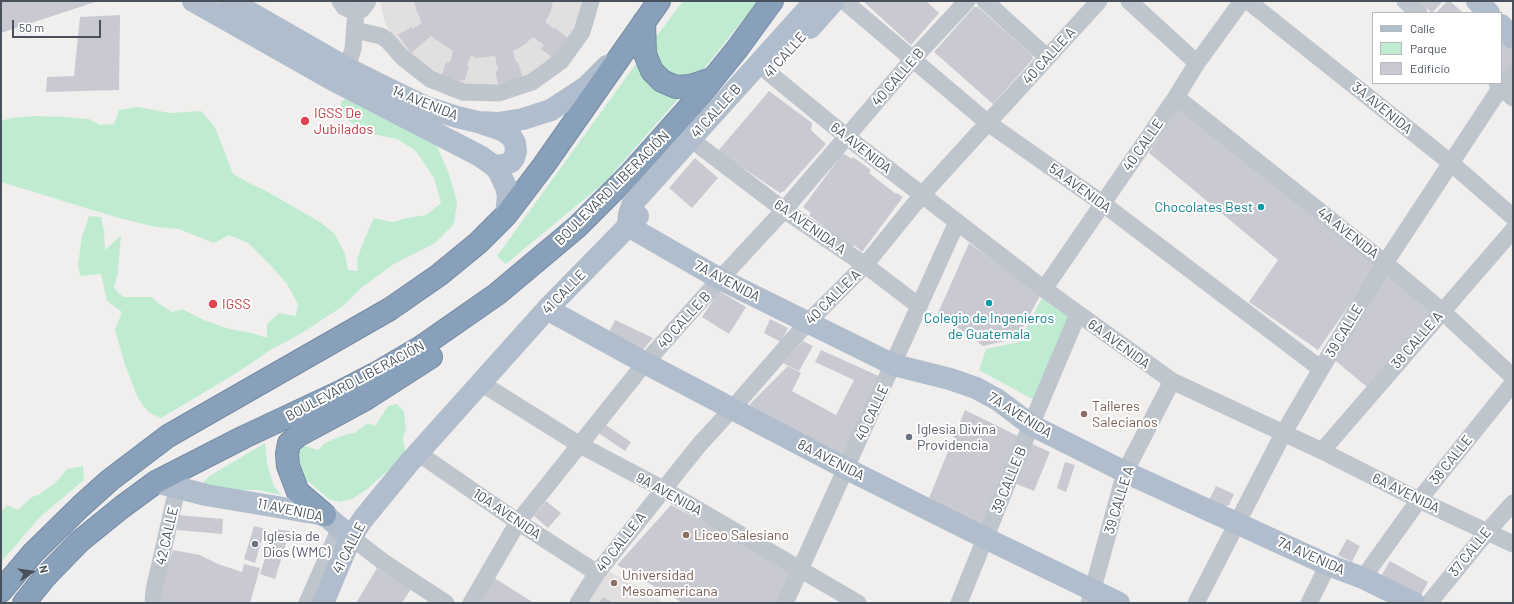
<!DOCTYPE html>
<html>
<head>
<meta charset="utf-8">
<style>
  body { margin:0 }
  #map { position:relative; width:1514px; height:604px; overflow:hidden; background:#f1eeee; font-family:Barlow,sans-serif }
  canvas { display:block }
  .frame { position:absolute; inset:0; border:2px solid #48515b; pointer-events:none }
  .legend { position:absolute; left:1372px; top:12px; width:130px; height:72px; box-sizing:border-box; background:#fff; border:1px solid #b6b9bd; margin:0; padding:5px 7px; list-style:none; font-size:12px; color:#48515b }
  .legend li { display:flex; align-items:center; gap:8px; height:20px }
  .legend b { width:20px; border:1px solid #b6b9bd }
  .north { position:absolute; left:12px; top:552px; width:40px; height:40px; -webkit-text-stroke:3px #fff; paint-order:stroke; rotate:77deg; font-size:11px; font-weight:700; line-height:16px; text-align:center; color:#48515b }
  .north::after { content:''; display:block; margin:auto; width:14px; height:18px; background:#48515b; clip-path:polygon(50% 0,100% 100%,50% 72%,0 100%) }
  .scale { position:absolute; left:12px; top:20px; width:89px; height:18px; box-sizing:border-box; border:2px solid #48515b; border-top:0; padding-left:5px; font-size:12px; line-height:14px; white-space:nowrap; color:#48515b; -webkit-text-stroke:3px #fff; paint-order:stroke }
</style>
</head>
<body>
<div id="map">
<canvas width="1514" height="604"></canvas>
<div class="frame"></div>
<ul class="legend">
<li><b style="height:5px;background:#b0bdcc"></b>Calle</li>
<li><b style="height:11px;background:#bfecd1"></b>Parque</li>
<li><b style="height:11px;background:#c9cad1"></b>Edificio</li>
</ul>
<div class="north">N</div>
<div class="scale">50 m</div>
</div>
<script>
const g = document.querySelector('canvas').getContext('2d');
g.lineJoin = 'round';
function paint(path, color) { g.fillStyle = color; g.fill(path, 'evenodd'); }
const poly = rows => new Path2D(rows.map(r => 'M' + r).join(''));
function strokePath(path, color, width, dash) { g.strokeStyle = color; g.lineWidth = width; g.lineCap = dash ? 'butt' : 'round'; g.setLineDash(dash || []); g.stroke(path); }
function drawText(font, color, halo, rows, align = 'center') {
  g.font = font + ' Barlow,sans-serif'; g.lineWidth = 4; g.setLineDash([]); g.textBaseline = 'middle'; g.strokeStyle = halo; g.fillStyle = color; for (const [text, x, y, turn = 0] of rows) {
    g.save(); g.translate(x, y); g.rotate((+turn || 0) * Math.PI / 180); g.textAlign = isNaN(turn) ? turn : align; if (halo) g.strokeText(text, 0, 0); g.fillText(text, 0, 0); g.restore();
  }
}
const education = poly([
  [380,1,582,1,576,27,550,63,512,85,447,84,395,43,385,23],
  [607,570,666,603,586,603]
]);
const green = poly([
  [683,1,758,1,694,81,605,182,506,264,497,256,638,61],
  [350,95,436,144,449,174,457,202,454,224,435,243,394,264,361,288,343,306,302,333,269,351,238,372,161,418,148,412,138,398,125,365,115,330,122,312,107,301,101,274,80,276,78,264,82,236,89,216,101,217,104,231,105,250,121,235,118,272,114,288,123,297,152,297,158,303,172,312,182,309,204,320,229,329,252,333,267,338,267,324,279,313,296,316,298,304,287,284,273,268,248,243,229,235,214,243,179,229,156,227,119,218,1,182,1,121,11,118,36,116,67,117,89,119,100,125,114,124,119,110,138,107,170,113,201,111,215,127,233,174,249,183,266,191,320,222,334,233,345,254,348,270,358,271,357,260,362,245,374,218,392,222,408,218,426,215,441,203,434,178,416,151,397,139,363,132,341,114,341,102],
  [1042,298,1069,314,1034,400,979,370,986,349,1019,342],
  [397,404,404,412,406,429,403,438,405,451,395,464,366,490,352,499,339,502,329,499,304,478,299,466,297,450,305,446,318,450,325,443,344,435,354,433,368,423,375,426,388,406],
  [265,443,267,464,274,486,281,495,258,490,241,490,227,492,202,484,208,477],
  [83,466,84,480,40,517,1,562,1,512,7,505,18,510,32,497,40,494,56,482,67,469]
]);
const building = poly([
  [1,1,98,1,1,33],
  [414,1,553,1,551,11,545,22,554,29,555,28,568,38,553,58,541,49,544,45,533,37,524,45,513,51,516,62,518,62,523,78,498,84,495,71,498,70,495,56,476,58,471,55,467,66,469,66,465,80,458,81,442,75,446,62,450,63,453,51,431,36,411,53,398,35,411,27,412,29,422,23,416,9],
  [863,1,926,1,939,13,911,45],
  [1418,1,1443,1,1432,13],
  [1447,1,1450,1,1463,13,1436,13],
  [974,7,978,7,1032,55,1033,59,993,104,934,52],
  [120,15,119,90,46,92,47,77,74,76,80,17],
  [1501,40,1513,51,1513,66,1501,76],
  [769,91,812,123,811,130,826,144,784,191,780,193,718,151],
  [1178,103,1379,263,1318,350,1249,302,1278,260,1149,153],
  [843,153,852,159,853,157,871,170,869,173,896,194,897,193,903,197,862,252,854,245,852,248,809,215,811,213,803,207],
  [695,158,718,178,692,208,669,188],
  [969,243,1041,294,1017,338,983,346,938,313],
  [1386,269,1434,312,1367,387,1331,357],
  [719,291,746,307,729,334,702,317],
  [770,319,788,328,781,342,764,333],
  [615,320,653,338,642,351,608,334],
  [803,341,813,346,799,371,783,363],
  [821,350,883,378,846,456,752,411,750,404,788,366,801,373,792,391,836,415,854,380,815,362],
  [965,410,1018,436,983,526,929,498],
  [603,423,631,442,625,451,597,432],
  [1030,443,1050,452,1034,491,1014,483],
  [1065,462,1075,465,1066,492,1057,488],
  [1216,486,1234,494,1229,505,1224,507,1209,500],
  [546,501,561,513,548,528,534,516],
  [671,505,794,571,779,603,683,603,617,565],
  [178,515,223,519,222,534,177,530],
  [254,526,265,529,255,563,244,559],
  [274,529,290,531,275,579,260,574],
  [1347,539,1360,546,1352,562,1338,555],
  [173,550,200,555,218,564,242,572,244,564,260,568,250,603,159,603,161,587],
  [1390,561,1428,582,1420,597,1381,576],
  [377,568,411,589,402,603,356,603],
  [493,577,534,603,477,603],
  [603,597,614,603,599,603]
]);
const minor = poly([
  [340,1,344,7,352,11,361,10,364,7,368,1],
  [844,1,988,123,1102,203,1321,369],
  [985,1,1047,57],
  [1129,1,1197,63],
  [1248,1,1451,163,1513,217],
  [1405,1,1419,13],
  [355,30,381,36,387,40,402,57,430,79,463,92,499,93,532,82,561,61,582,32,591,1],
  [347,68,353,49,356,11],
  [769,73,847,137,1044,289,1172,381,1322,451,1419,500,1513,544],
  [1497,83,1513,98],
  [1176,97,1385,263,1442,311,1513,377],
  [701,147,784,210,865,265,919,306],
  [1044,289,1176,97,1197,63,1242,1],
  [481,383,580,445,663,489,858,603],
  [1322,451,1513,230],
  [418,453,518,522,597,573],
  [351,537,382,561,446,603],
  [1363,578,1419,500,1513,383],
  [153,603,154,590,180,476],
  [307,603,340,528],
  [471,603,518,522,645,363,720,279,784,210,913,59,967,1],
  [578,603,597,573,699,445,732,409,807,323,865,265,921,196,1099,1],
  [785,603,957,222],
  [959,603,1031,425,1078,314],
  [1089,603,1125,472,1172,381],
  [1196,603,1283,434,1321,369,1385,263,1501,87,1513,73],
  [1309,603,1328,565],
  [1429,603,1487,532,1513,503]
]);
const major = poly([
  [193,1,331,79,480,156,494,166,499,172,506,187,508,196,506,215],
  [230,1,347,68,389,89,426,107,457,117,478,122,498,123,523,119,551,110,586,87,607,66],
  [815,1,633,203,629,214,628,226,720,279,894,365,950,379,976,388,998,400,1031,425,1125,472,1328,565,1363,578,1414,603],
  [1477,1,1489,13],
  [1501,25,1513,38],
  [810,28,834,1],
  [484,124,502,130,511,136,515,143,516,151,514,158,511,162,504,165,494,166],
  [547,309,645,363,847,469,985,538,1119,603],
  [156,482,206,495,325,515,351,537],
  [323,603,351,537,363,519,408,464,547,309,638,216]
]);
const highway = poly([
  [644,22,645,54,652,71,662,81,676,87,691,86,712,79],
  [325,515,298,492,288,466,287,454,289,443,299,435,364,400,431,357],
  [1,591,33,553,81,506,110,480,168,436,390,309,439,275,478,243,506,215,544,165,659,1],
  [24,603,45,577,80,541,122,507,156,482,244,437,342,391,375,374,421,347,497,294,577,227,630,174,695,101,737,49,772,1]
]);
const markers = [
  [305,121,5,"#e0444e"],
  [1261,207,4,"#0f9aa8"],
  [989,303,4,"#0f9aa8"],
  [213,304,5,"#e0444e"],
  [1084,414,4,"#8d6e63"],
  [909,437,4,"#6b7280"],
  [686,535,4,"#8d6e63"],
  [255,544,4,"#6b7280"],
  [614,583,4,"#8d6e63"]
];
const streetNames = [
  ["41 CALLE",785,55,-48],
  ["40 CALLE A",1049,56,-48],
  ["40 CALLE B",898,77,-49],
  ["14 AVENIDA",425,103,22],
  ["3A AVENIDA",1382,108,39],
  ["41 CALLE B",716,111,-48],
  ["40 CALLE",1143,145,-55],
  ["6A AVENIDA",861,148,38],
  ["BOULEVARD LIBERACIÓN",612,188,-45],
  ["5A AVENIDA",1080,188,36],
  ["6A AVENIDA A",810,227,35],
  ["4A AVENIDA",1348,233,38],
  ["7A AVENIDA",727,281,28],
  ["41 CALLE",564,292,-46],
  ["40 CALLE A",833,297,-45],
  ["40 CALLE B",684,320,-48],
  ["39 CALLE",1344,331,-59],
  ["38 CALLE A",1417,340,-49],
  ["6A AVENIDA",1119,344,36],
  ["BOULEVARD LIBERACIÓN",355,381,-28],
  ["40 CALLE",872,413,-65],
  ["7A AVENIDA",1020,415,32],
  ["8A AVENIDA",831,460,27],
  ["38 CALLE",1451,460,-51],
  ["39 CALLE B",1009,480,-68],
  ["6A AVENIDA",1406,493,26],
  ["9A AVENIDA",669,494,29],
  ["39 CALLE A",1119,500,-73],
  ["11 AVENIDA",290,510,12],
  ["10A AVENIDA",507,514,34],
  ["42 CALLE",167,536,-77],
  ["40 CALLE A",621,542,-52],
  ["41 CALLE",349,548,-63],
  ["37 CALLE",1470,552,-51],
  ["7A AVENIDA",1311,556,24]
];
const healthNames = [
  ["IGSS De",314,113],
  ["Jubilados",314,129],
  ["IGSS",222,304]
];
const cultureNames = [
  ["Chocolates Best",1253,207],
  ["Colegio de Ingenieros",989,318,"center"],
  ["de Guatemala",989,334,"center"]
];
const educationNames = [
  ["Talleres",1092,406],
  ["Salecianos",1092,422],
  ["Liceo Salesiano",694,535],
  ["Universidad",622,575],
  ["Mesoamericana",622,591]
];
const worshipNames = [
  ["Iglesia Divina",917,429],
  ["Providencia",917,445],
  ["Iglesia de",263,536],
  ["Dios (WMC)",263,552]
];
paint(education, '#e2dfe0');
paint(green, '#bfecd1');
paint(building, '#c9cad1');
strokePath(highway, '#748ba6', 24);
strokePath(minor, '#bec5cc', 17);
strokePath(major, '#b0bdcc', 22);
strokePath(highway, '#89a0ba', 22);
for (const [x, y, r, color] of markers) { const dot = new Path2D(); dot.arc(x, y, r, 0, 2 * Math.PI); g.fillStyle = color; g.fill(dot); strokePath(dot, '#fff', 1.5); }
drawText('14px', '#48515b', '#fff', streetNames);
drawText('14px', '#be3a42', '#fff', healthNames, 'left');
drawText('14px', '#0d838f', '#fff', cultureNames, 'right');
drawText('14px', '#785e54', '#fff', educationNames, 'left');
drawText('14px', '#5b616d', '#fff', worshipNames, 'left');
</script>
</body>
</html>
